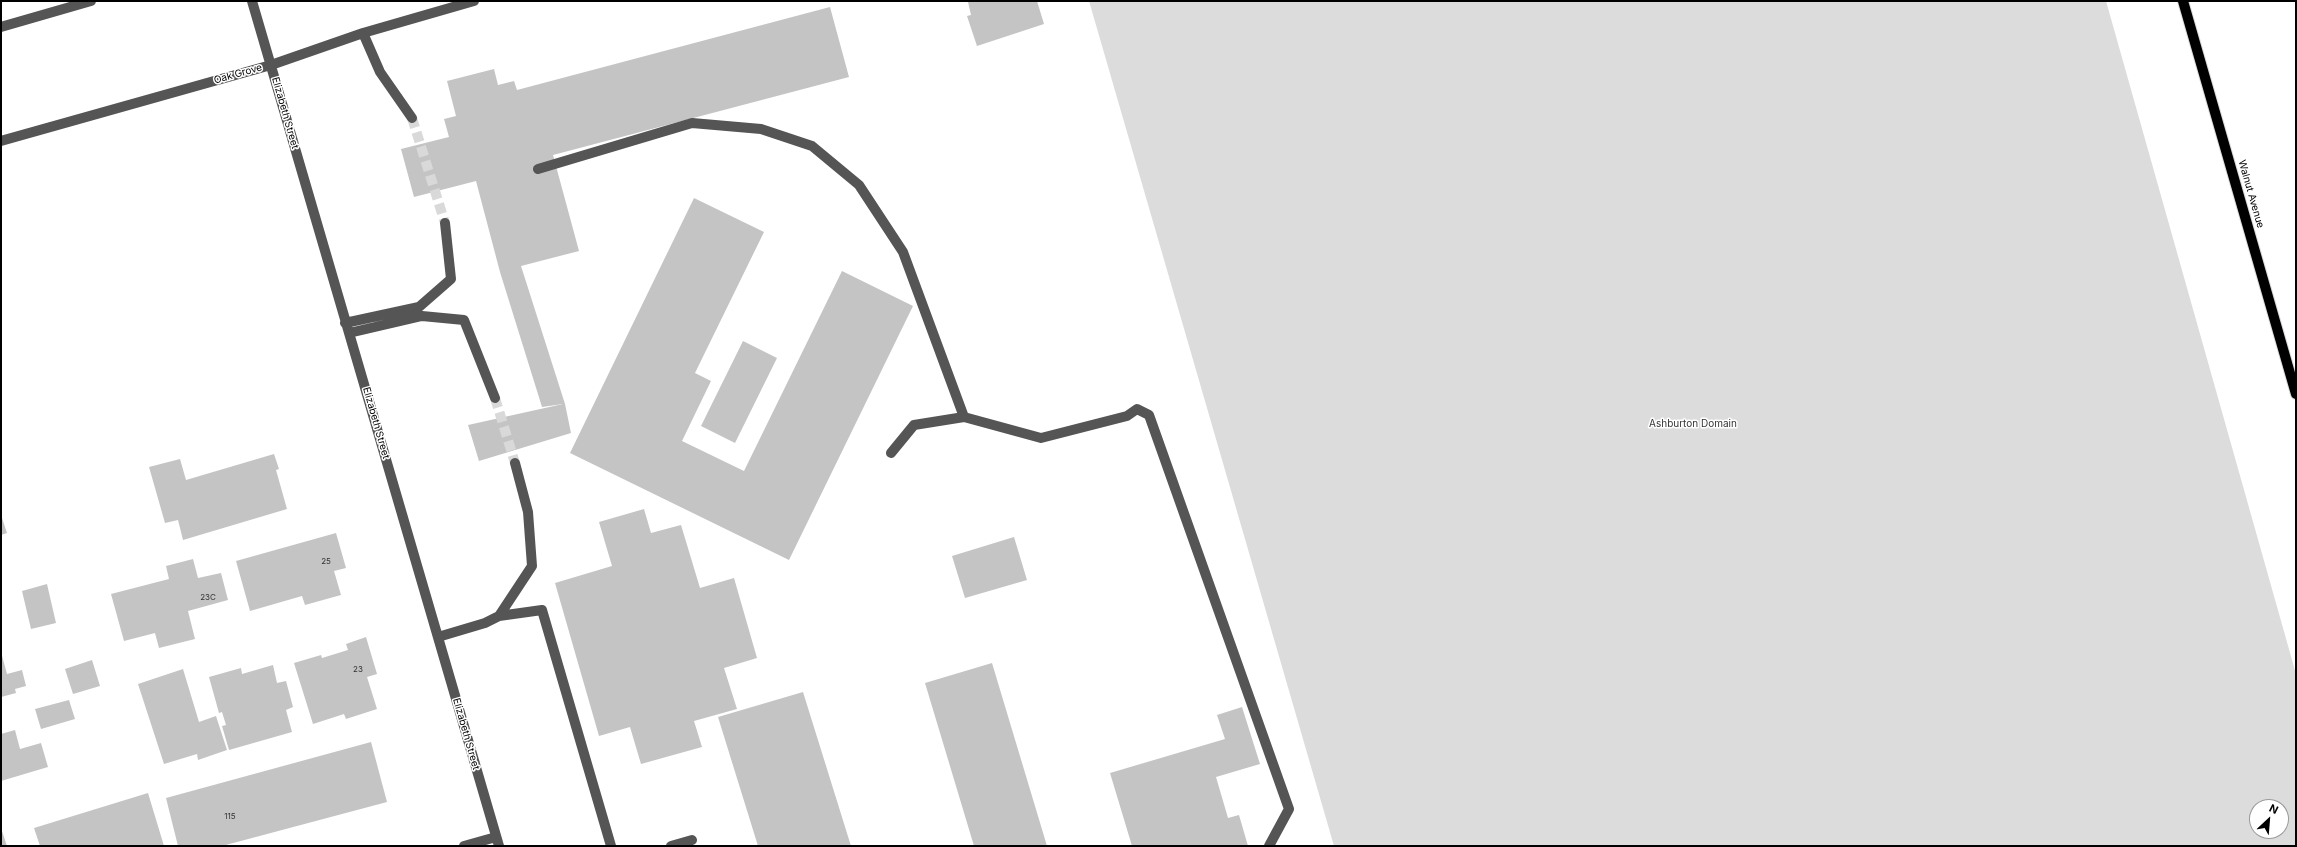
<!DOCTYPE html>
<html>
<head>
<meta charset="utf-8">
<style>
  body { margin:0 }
  #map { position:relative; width:2297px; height:847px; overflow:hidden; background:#fff; font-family:Inter,sans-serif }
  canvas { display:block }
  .frame { position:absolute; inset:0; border:2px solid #000; pointer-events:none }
  .north { position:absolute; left:2249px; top:799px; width:40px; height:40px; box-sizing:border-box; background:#fff; border:1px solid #999; border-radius:50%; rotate:26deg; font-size:11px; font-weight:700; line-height:16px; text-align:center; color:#000 }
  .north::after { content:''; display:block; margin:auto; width:14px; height:18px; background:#000; clip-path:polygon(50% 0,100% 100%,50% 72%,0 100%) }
</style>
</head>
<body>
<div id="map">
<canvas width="2297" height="847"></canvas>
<div class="frame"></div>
<div class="north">N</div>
</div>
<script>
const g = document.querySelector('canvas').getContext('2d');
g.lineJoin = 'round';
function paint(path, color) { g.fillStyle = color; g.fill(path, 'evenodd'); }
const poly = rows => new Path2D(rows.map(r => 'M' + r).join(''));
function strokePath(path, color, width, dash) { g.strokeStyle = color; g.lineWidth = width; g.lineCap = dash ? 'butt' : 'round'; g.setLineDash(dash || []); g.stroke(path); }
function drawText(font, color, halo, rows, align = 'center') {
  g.font = font + ' Inter,sans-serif'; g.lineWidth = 3; g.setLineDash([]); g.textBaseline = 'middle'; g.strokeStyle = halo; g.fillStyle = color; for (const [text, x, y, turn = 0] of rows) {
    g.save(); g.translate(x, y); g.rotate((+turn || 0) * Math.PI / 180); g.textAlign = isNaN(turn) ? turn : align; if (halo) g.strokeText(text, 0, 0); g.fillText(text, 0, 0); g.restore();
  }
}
const green = poly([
  [1089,1,2106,1,2296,674,2296,846,1334,846],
  [2257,807,2281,807,2281,831,2257,831]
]);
const building = poly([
  [972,1,1037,1,1044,24,977,46,967,16,971,15,968,2],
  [830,7,849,77,553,155,579,251,521,266,565,404,571,433,479,461,468,425,563,404,542,407,500,272,476,181,414,197,401,149,449,137,444,119,456,116,447,81,494,69,498,85,514,81,517,90],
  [694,198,764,232,695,373,711,381,682,441,744,471,842,271,913,306,789,560,570,453],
  [743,341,777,358,735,443,701,426],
  [274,454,279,469,276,470,287,509,183,540,178,520,165,523,149,467,180,459,186,480],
  [644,509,651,533,681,525,700,588,734,578,757,658,724,668,737,709,694,721,702,747,641,764,630,727,599,736,555,583,612,566,599,522],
  [1,515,7,533,1,535],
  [336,533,346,568,334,571,341,595,305,605,302,596,250,611,236,561],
  [1014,537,1027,580,965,598,952,556],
  [193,559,198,578,221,573,228,600,188,611,195,639,159,648,155,633,124,641,111,594,169,579,166,566],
  [47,584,56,623,31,629,22,591],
  [366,637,377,674,367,677,377,709,346,719,344,714,313,724,294,663,321,655,322,658,348,650,346,644],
  [1,652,7,674,22,670,26,686,15,689,16,693,1,697],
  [92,660,100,686,73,694,65,669],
  [992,663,1047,846,974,846,925,683],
  [273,665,277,683,286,681,293,707,286,710,292,732,229,750,222,726,226,725,222,712,219,713,209,677,241,668,242,674],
  [183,669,199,722,216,716,227,750,198,760,197,754,164,764,138,684],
  [803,692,851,846,758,846,718,717],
  [69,700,75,719,41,729,35,709],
  [1242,707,1260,764,1216,777,1228,818,1239,815,1248,846,1132,846,1110,773,1225,739,1217,715],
  [15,730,20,749,41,743,48,767,1,781,1,734],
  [371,742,387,802,222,846,178,846,166,798],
  [148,793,164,846,40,846,34,828],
  [1,828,7,846,1,846]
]);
const minorTunnel = poly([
  [412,118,445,223],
  [495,398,515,463]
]);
const minor = poly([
  [252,1,499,846],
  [1,27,91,1],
  [363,33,380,72,412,118],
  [1,141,271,65,363,33,474,1],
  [538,169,692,123,761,129,812,146,859,185,903,252,964,417,1041,438,1127,416,1137,409,1149,415,1289,809,1269,846],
  [345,323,419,307,451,279,445,223],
  [349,333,422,316,464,320,495,398],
  [891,453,914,425,964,417],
  [499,616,542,610,611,846],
  [438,637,485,623,499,616,532,566,528,512,515,463],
  [464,846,496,837],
  [671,846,692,840]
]);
const major = poly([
  [2183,1,2296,394]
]);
const numberNames = [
  ["25",326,562],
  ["23C",208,598],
  ["23",358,670],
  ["115",230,817]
];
const streetNames = [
  ["Oak Grove",238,74,-16],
  ["Elizabeth Street",285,113,74],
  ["Walnut Avenue",2251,194,74],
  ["Elizabeth Street",376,423,74],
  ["Elizabeth Street",466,734,74]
];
const parkNames = [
  ["Ashburton Domain",1693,424]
];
paint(green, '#dcdcdc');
paint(building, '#c4c4c4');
strokePath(minorTunnel, '#d9d9d9', 10, [10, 5]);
strokePath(major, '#dbdbdb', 12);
strokePath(minor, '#555', 10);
strokePath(major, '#000', 10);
drawText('8px', '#313131', null, numberNames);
drawText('10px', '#000', '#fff', streetNames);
drawText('10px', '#333', '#fff', parkNames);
</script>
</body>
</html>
